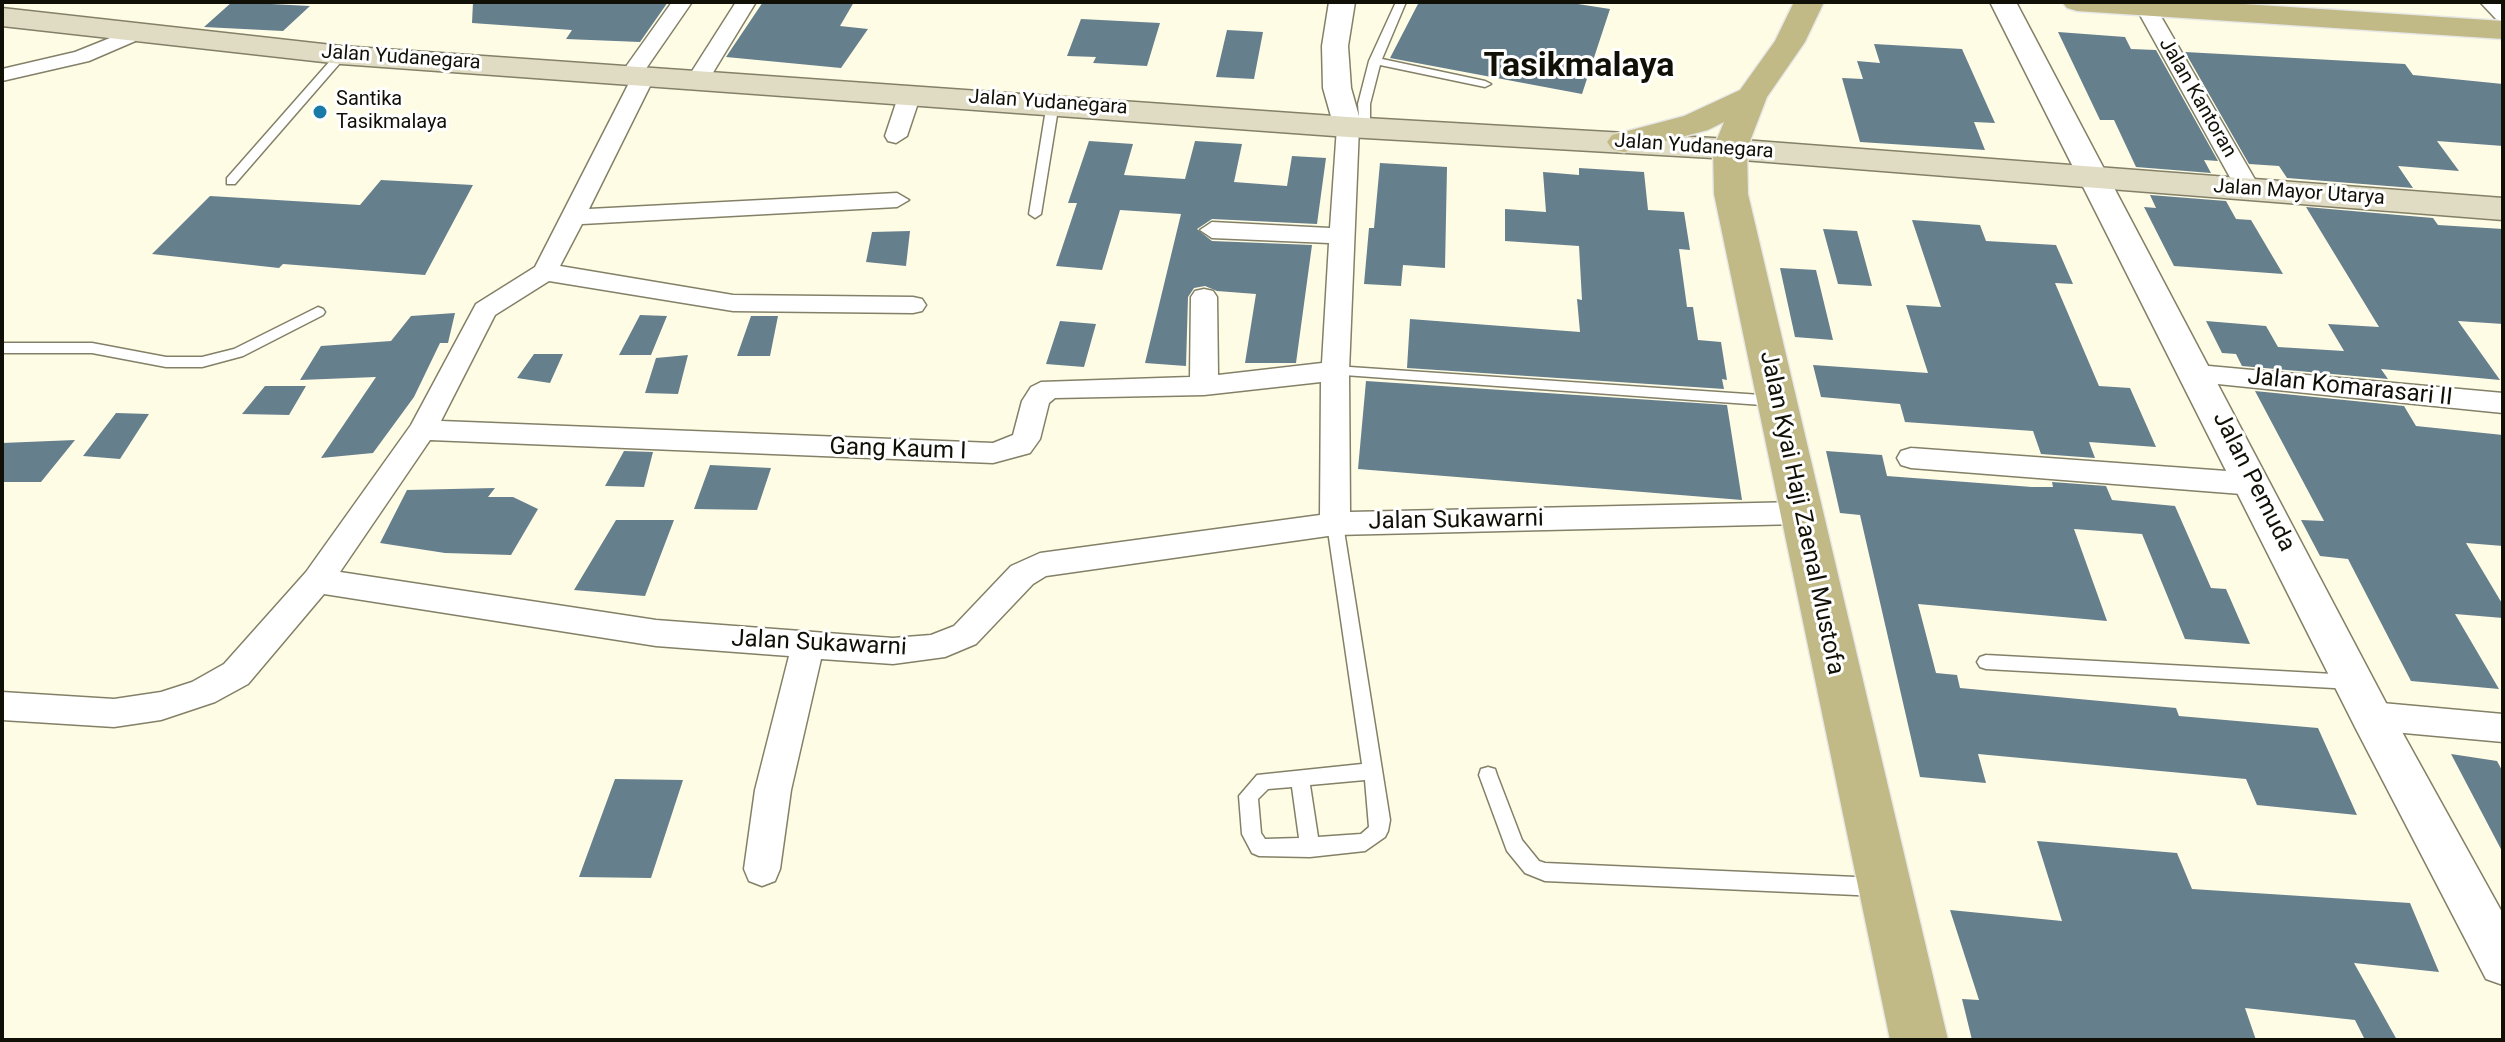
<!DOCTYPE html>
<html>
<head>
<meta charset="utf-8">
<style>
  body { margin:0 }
  #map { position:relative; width:2505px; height:1042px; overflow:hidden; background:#fffce6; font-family:Roboto,sans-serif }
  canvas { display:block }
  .frame { position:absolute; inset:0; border:4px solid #111007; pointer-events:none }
</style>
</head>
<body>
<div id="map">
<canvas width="2505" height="1042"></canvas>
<div class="frame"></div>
</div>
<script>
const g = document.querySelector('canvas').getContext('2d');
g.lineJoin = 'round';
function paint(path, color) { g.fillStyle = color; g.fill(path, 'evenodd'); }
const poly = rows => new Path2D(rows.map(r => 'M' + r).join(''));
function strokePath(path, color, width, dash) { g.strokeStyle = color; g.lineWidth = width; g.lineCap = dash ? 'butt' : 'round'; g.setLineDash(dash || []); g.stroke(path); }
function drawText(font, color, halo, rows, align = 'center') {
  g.font = font + ' Roboto,sans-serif'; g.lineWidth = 6; g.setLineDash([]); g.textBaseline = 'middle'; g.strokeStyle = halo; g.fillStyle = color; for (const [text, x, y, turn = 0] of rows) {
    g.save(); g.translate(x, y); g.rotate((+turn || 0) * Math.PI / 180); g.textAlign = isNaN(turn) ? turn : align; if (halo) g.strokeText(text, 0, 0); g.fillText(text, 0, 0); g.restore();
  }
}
const building = poly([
  [232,2,310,6,283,31,204,27],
  [473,2,668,2,640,42,566,39,572,30,472,23],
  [763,2,854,2,840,26,868,29,841,68,726,57],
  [1419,2,1565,2,1610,9,1582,94,1390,58],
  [1081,19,1160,23,1147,66,1093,63,1096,57,1067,56],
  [1227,30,1263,32,1254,79,1216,77],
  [2058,32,2125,37,2131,49,2156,50,2218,161,2204,160,2211,173,2136,167,2114,120,2100,120],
  [1874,44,1962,49,1995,123,1974,122,1985,150,1860,142,1842,78,1863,79,1857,61,1880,63],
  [2185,52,2405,64,2413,75,2503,84,2503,146,2437,141,2459,171,2398,166,2413,188,2287,178,2279,166,2249,164],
  [1089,141,1133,144,1124,175,1185,179,1195,141,1242,144,1234,182,1287,186,1292,156,1326,158,1317,224,1212,219,1197,229,1212,241,1312,245,1296,363,1245,363,1256,294,1217,291,1205,286,1194,288,1188,297,1186,366,1145,363,1181,214,1120,210,1102,270,1056,266,1077,203,1068,203],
  [1380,163,1447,167,1445,268,1403,265,1401,286,1364,284,1369,228,1374,228],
  [1579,168,1644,172,1648,210,1684,212,1690,250,1679,249,1687,307,1693,307,1698,340,1721,342,1727,380,1722,379,1724,389,1407,368,1410,319,1580,332,1577,299,1582,300,1579,246,1505,241,1505,209,1546,212,1543,172,1579,175],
  [381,180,473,185,425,275,283,264,279,268,152,254,210,196,360,205],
  [2150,195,2226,201,2236,219,2251,220,2283,274,2174,266,2144,207,2156,208],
  [2306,207,2433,218,2438,225,2503,229,2503,324,2458,321,2500,380,2381,369,2388,379,2242,366,2236,354,2222,353,2206,321,2266,326,2278,347,2344,351,2328,324,2379,327],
  [1912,220,1980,225,1986,241,2056,245,2073,284,2055,283,2099,386,2130,388,2156,447,2089,442,2095,458,2041,454,2033,431,1905,422,1900,404,1821,397,1813,365,1928,373,1906,305,1941,307],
  [1823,229,1857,231,1872,286,1838,284],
  [910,231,906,266,866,262,872,232],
  [1780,268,1816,270,1833,340,1795,337],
  [455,313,448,343,440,343,414,397,373,453,321,458,376,377,300,380,321,346,391,341,411,316],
  [640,315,667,316,651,355,619,355],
  [751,316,778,316,770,356,737,356],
  [1060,321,1096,324,1084,367,1046,364],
  [534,354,563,354,550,383,517,378],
  [688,355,678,394,645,393,656,358],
  [1366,381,1727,405,1742,500,1358,469],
  [265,386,306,386,289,415,242,414],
  [2255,391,2404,406,2416,426,2503,435,2503,546,2466,543,2503,605,2503,618,2455,614,2499,689,2411,681,2348,559,2320,556,2301,520,2324,521],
  [116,413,149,414,120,459,83,456],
  [75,440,41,482,2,482,2,443],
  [624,451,653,452,644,487,605,486],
  [1826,451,1882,455,1887,476,2032,487,2053,487,2052,482,2106,486,2112,500,2175,506,2211,588,2226,589,2250,644,2185,639,2142,534,2074,529,2107,621,1918,604,1936,673,1957,675,1960,688,2176,708,2179,716,2318,728,2357,815,2257,805,2246,779,1978,754,1986,783,1920,777,1860,515,1840,513],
  [710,465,771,468,757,510,694,509],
  [495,488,488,497,513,497,538,509,511,555,445,553,380,543,407,490],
  [616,520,674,520,645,596,574,590],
  [2451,754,2497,761,2503,772,2503,853],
  [615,779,683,780,651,878,579,877],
  [2037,841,2177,853,2192,889,2410,903,2439,972,2354,963,2397,1040,2365,1040,2355,1020,2245,1008,2256,1040,1972,1040,1962,999,1979,1000,1950,910,2062,921]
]);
const service = poly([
  [1396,2,1406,2,1382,59,1485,81,1491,84,1485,87,1380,65,1370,104,1370,127,1368,130,1360,130,1358,104,1369,61,1396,2],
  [337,53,347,55,235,184,227,184,227,178,337,53],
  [1053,99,1059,103,1041,214,1035,218,1029,214,1047,103,1053,99],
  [318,307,323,309,325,312,323,315,243,356,202,367,166,367,92,353,2,353,2,343,92,343,166,357,202,357,234,349,318,307],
  [1335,366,1776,396,1783,401,1776,406,1330,374,1328,371,1330,368,1335,366],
  [1335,518,1341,520,1343,524,1390,820,1388,831,1385,837,1365,851,1310,857,1259,856,1252,853,1242,834,1239,796,1257,775,1362,764,1327,524,1329,520,1335,518],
  [1365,780,1369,827,1361,834,1318,837,1310,785,1365,780],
  [1292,787,1299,838,1265,839,1261,833,1258,799,1268,789,1292,787],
  [1986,655,2352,675,2358,677,2361,682,2358,687,2352,689,1986,669,1980,667,1977,662,1980,657,1986,655],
  [1488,767,1495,769,1497,775,1522,840,1539,861,1545,863,1878,878,1885,881,1888,887,1885,893,1878,896,1545,881,1525,873,1507,851,1479,775,1481,769,1488,767]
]);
const minor = poly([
  [672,2,692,2,645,70,655,76,589,209,897,193,909,200,897,207,582,224,560,266,733,295,913,297,922,299,926,305,922,311,913,313,733,311,549,281,495,315,441,421,993,443,1013,435,1022,401,1031,387,1041,382,1190,377,1191,297,1195,291,1204,289,1213,291,1217,297,1218,375,1322,363,1329,243,1212,238,1200,230,1212,222,1330,228,1337,127,1348,120,1359,127,1349,371,1350,512,1800,502,1811,505,1815,513,1811,521,1800,524,1335,535,1046,576,1033,584,976,644,945,657,893,664,821,659,791,790,780,869,775,881,762,886,749,881,744,869,755,790,789,656,656,646,324,594,248,684,215,702,161,720,114,727,2,720,2,692,114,699,161,692,192,682,224,664,306,572,411,425,476,304,535,267,630,81,620,75,672,2],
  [1321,382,1320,515,1040,553,1011,566,954,626,931,635,893,638,656,620,340,572,430,440,993,463,1030,453,1040,439,1049,403,1055,398,1204,395,1321,382],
  [736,2,756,2,706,84,690,84,687,79,736,2],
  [2138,2,2152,2,2155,6,2261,190,2257,195,2249,197,2237,190,2135,6,2138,2],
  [2480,2,2501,2,2503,21,2496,19,2480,2],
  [140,26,147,28,150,32,147,36,89,61,2,81,2,69,75,52,140,26],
  [910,87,921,94,907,136,896,143,888,141,885,136,899,94,910,87],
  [2198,365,2503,393,2503,413,2188,381,2184,374,2188,367,2198,365],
  [1911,448,2254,473,2264,476,2269,484,2264,492,2254,495,1911,468,1901,465,1897,458,1901,451,1911,448],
  [2371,702,2503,714,2503,742,2371,730,2359,726,2354,716,2359,706,2371,702]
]);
const tertiary = poly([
  [1329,2,1355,2,1348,46,1351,88,1362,127,1358,133,1348,136,1338,133,1334,127,1323,88,1322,46,1329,2],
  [1990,2,2016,2,2386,703,2503,914,2503,985,2486,979,2356,729,1990,2]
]);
const secondary = poly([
  [2,8,341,46,1348,117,1730,139,2503,198,2503,220,1730,159,1348,137,341,64,2,26,2,8]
]);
const primary = poly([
  [1794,2,1824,2,1805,42,1767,97,1747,149,1748,194,1948,1040,1890,1040,1714,194,1713,149,1724,122,1708,130,1624,152,1612,149,1607,142,1612,135,1684,116,1740,90,1775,41,1794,2],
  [2062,2,2213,2,2503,21,2503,39,2077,11,2067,8,2062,2]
]);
const markers = [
  [320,112,8,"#1b7ba8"]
];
const farStreetnames = [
  ["Jalan Yudanegara",401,58,4],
  ["Jalan Kantoran",2197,98,60],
  ["Jalan Yudanegara",1048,103,4],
  ["Jalan Yudanegara",1694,147,4],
  ["Jalan Mayor Utarya",2299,193,4]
];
const farPoinames = [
  ["Santika",336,100],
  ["Tasikmalaya",336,123]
];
const streetNames = [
  ["Jalan Komarasari II",2350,388,6],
  ["Gang Kaum I",898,450,2],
  ["Jalan Pemuda",2253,482,63],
  ["Jalan Kyai Haji Zaenal Mustofa",1801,513,78],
  ["Jalan Sukawarni",1456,521,-1],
  ["Jalan Sukawarni",819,644,3]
];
const farTownnames = [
  ["Tasikmalaya",1579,67]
];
paint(building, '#667f8d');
strokePath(service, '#838067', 3);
strokePath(minor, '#838067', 3);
strokePath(tertiary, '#838067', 3);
strokePath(secondary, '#838067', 3);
strokePath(primary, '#e7e7e6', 3);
paint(service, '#fff');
paint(minor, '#fff');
paint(tertiary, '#fff');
paint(secondary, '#e0dcc3');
paint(primary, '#c1b986');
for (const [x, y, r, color] of markers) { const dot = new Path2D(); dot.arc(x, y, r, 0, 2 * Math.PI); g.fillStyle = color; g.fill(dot); strokePath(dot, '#fff', 3); }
drawText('20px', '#111007', '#fff', farStreetnames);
drawText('20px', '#111007', '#fff', farPoinames, 'left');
drawText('24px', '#111007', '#fff', streetNames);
drawText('bold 34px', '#111007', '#fff', farTownnames);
</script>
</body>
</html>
